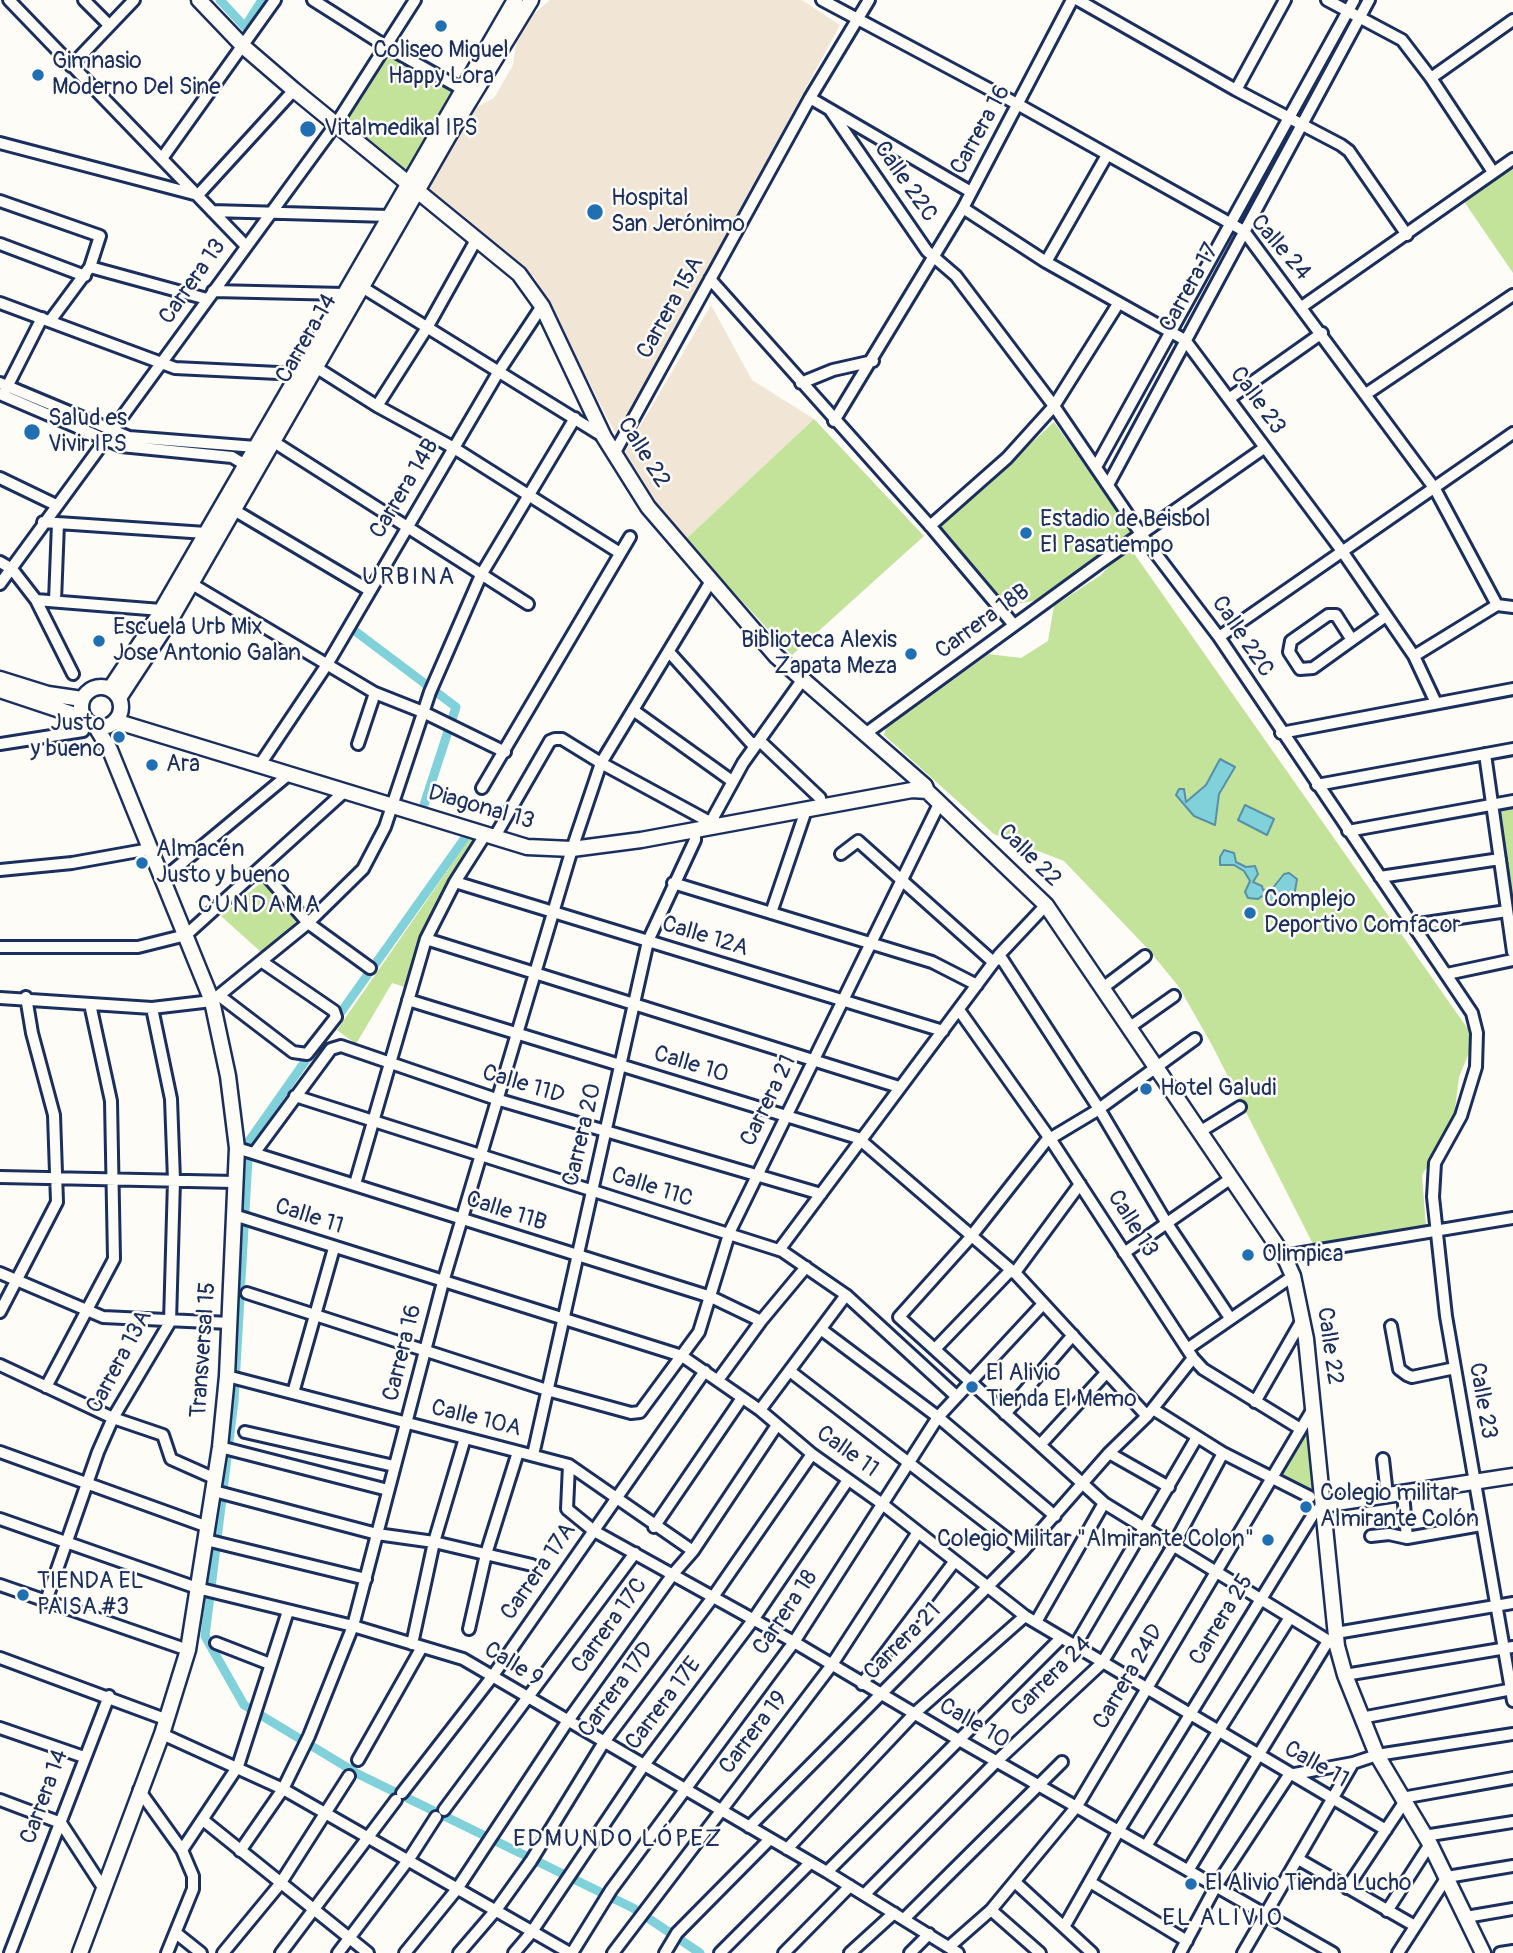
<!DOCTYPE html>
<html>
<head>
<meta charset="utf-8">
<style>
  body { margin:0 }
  canvas { display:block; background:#fdfcf7 }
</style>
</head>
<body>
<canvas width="1513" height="1953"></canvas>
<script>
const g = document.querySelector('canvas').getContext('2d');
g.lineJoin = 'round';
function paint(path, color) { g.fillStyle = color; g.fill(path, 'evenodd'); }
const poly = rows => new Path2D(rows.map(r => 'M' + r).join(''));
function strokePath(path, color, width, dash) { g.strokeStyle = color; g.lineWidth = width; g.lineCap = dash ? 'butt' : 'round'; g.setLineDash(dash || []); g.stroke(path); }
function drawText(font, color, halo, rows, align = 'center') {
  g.font = font + ' Pangolin,sans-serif'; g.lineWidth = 5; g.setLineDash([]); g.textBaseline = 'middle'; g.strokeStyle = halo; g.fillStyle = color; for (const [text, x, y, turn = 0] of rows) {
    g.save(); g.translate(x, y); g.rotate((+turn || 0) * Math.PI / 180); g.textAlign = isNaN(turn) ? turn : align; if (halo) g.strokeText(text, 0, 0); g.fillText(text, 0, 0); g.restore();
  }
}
const built = poly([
  [550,0,802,0,840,25,620,431,615,432,611,425,535,278,423,190,468,112,494,98,513,65,517,37,529,18],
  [711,305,752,380,814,419,685,540,668,520,625,452]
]);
const green = poly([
  [388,52,455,90,405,176,341,119],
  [1513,165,1513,273,1463,200],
  [814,419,924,536,792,655,685,540],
  [1054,422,1132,532,1038,600,1011,605,996,598,939,528],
  [1128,545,1468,1029,1471,1048,1459,1077,1453,1125,1422,1175,1426,1227,1314,1246,1213,1047,1179,987,1148,949,1064,861,994,834,884,735,886,728,989,654,1021,658,1048,641,1054,606,1101,575],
  [1513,801,1513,952,1493,804],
  [470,838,476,839,451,879,422,938,405,987,392,983,356,1044,337,1030],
  [263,881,300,924,261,952,221,916],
  [1303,1434,1308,1437,1314,1492,1309,1494,1279,1477]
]);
const water = poly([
  [1220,759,1235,767,1219,794,1215,825,1194,816,1176,795,1179,789,1184,789,1186,802,1206,785,1220,759],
  [1245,805,1274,819,1267,835,1238,820,1245,805],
  [1224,850,1234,853,1236,862,1246,867,1255,866,1258,874,1253,882,1262,886,1263,890,1272,889,1284,874,1289,873,1297,879,1295,891,1285,895,1281,905,1270,903,1262,896,1258,899,1248,898,1245,892,1250,881,1244,871,1234,865,1220,865,1220,857,1224,850]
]);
const canal = poly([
  [220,0,245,27,262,0],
  [355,631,456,707,424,805],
  [334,1022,467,835],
  [313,1050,249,1141,234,1401,205,1636,244,1705,358,1774,633,1908,700,1953]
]);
const street = poly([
  [9,0,245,245],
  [84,0,109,25],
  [313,0,387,47,462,89],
  [822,0,1019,105,1244,231,1435,489,1497,605,1513,607],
  [1078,0,1236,90,1341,145,1349,151,1407,235],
  [1327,0,1402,40,1431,78,1493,172],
  [71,66,134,0],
  [1431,78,1513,20],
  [1236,90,1285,0],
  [810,98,971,192],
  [830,110,927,251,956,276,1054,406,1141,534,1219,637,1472,1013,1477,1033,1476,1067,1461,1116,1435,1163,1433,1197,1446,1316,1513,1701],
  [0,143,198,195],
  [163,157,275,0],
  [198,195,294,90],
  [0,201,100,236,90,267,50,321],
  [963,208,1046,262,1185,340,1342,551,1414,656,1436,703],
  [212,211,389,216],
  [0,244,85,276],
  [1046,262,1107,155],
  [90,267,207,299],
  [710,279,933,529,1014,625],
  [362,287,604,437],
  [213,291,344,294],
  [0,303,175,368,299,374],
  [1303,306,1513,159],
  [317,368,377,406,454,448,620,553],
  [0,383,129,437,256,447],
  [801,383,833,370,873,361],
  [6,389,42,318],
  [0,394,121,446,232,457,242,463,244,469],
  [1366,394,1513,295],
  [1230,398,1322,333],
  [377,406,428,326,476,240],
  [834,421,963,208,1072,0],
  [274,442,528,604],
  [614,454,810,98,869,0],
  [1096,467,1354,0],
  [0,478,56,505],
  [1108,485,1369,0],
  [234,510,369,590],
  [43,522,206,533],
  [930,526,1007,458,1054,406,1118,304],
  [0,562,12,569,36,600,73,674],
  [0,584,336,124,415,0],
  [192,584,375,693,423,712,505,752],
  [36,600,161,610],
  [55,601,58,523],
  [1219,637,1513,433],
  [1352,640,1336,615,1328,615,1291,641,1289,652,1300,669,1313,668,1352,640,1386,616],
  [670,653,751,743,762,743,820,798,822,807],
  [1414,656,1497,605],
  [633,710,732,781],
  [1281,733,1513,689],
  [865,734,1101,562,1264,448],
  [0,744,83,731],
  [358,744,375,693],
  [1485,754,1513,952],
  [259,766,328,663,499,371,542,306],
  [1317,785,1513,749],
  [482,788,630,537],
  [714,827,714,816,743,763,803,679],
  [1348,831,1513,801],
  [494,838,550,741,555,739,562,739,601,763,706,820,713,821],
  [841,854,858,841,991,960,1002,959,1101,1112,1166,1222,1230,1318],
  [260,868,308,923,370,968],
  [0,870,72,863,150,849],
  [1380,877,1500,859],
  [164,878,288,775],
  [455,882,943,1031],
  [673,883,932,962,977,985],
  [771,913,804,816,803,811],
  [1412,925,1507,911],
  [426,939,899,1087],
  [0,947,138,947,186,935,344,792],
  [1447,974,1513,960],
  [1104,987,1145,956],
  [221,997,293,1052,307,1054,336,1017,334,1011,261,961],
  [0,998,152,1008,212,1001,308,923,363,869,385,827,430,692,481,575,575,418],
  [408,1000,858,1138,1017,1275,1147,1416],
  [959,1010,1053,1143,1193,1358,1203,1369,1299,1428],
  [1130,1027,1174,996],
  [1195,1039,1096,1111,1046,1141,969,1239,899,1317,1104,1503,1337,1646],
  [295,1096,782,1251,846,1295,955,1395],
  [1201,1131,1240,1107],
  [237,1148,711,1297,761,1321],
  [255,1152,331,1049,341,1046,496,1099,821,1194],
  [0,1177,235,1182],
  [355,1184,426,939,455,882,485,835],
  [234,1215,682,1356,760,1410,812,1454,881,1503,1025,1616,1386,1830],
  [779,1250,999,955,1046,905],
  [1124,1253,1230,1179],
  [1284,1256,1513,1218],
  [0,1273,103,1317,230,1323],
  [247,1293,547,1390,631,1413,640,1412,699,1332,730,1231,940,802],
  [0,1312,57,1202,54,1115,32,1033,26,997],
  [1391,1326,1399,1369,1407,1375,1412,1377,1455,1368],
  [822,1330,938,1417,1055,1516],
  [935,1349,1008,1273,1016,1271,1080,1184],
  [1187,1349,1293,1276],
  [0,1365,113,1418,163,1435,171,1459,216,1479],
  [791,1372,1023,1551],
  [227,1376,569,1465,693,1551],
  [718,1380,761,1321,806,1267],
  [46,1387,114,1259,111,1101,90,1004],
  [293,1393,334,1248],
  [1255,1402,1302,1320],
  [1153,1409,1223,1453,1310,1497],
  [760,1410,846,1295],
  [1005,1414,1073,1335],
  [245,1432,394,1466],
  [1040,1445,1106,1373],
  [220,1447,388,1490],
  [0,1452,208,1527],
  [1109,1453,1169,1487],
  [533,1455,648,941,695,840,695,831],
  [1383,1459,1387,1495],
  [569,1465,567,1509,594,1531,794,1642,959,1740,1333,1953],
  [214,1491,377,1534,434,1542,532,1565],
  [1403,1493,1407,1538],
  [0,1519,197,1588,353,1626,463,1659,827,1872,958,1953],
  [654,1527,742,1398],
  [1371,1536,1389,1534,1407,1538,1481,1525],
  [206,1540,366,1579],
  [0,1585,188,1650],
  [46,1601,98,1452,113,1418,170,1322,174,1180,171,1099,152,1008],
  [1036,1622,1104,1503],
  [469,1629,486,1554,518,1452],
  [1336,1633,1513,1603],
  [216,1643,270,1664],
  [412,1644,434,1542,465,1438],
  [1075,1646,1197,1437],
  [0,1658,165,1719],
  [1345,1675,1513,1647],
  [862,1684,954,1562],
  [1361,1718,1513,1689],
  [0,1728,84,1757],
  [162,1734,283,1789,570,1953],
  [358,1760,422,1647],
  [139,1790,182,1850,193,1876,193,1889,167,1953],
  [402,1793,492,1677,705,1371],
  [1402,1798,1513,1778],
  [0,1800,61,1823,102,1886],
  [444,1810,635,1553],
  [203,1820,368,1953],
  [749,1827,1023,1551,1109,1453,1147,1416,1193,1358],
  [1424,1836,1513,1822],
  [1146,1846,1289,1619],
  [787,1849,915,1713,1025,1616],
  [182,1850,238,1766,288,1611],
  [240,1851,283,1789,309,1736,353,1626,443,1282,572,849,601,763,711,581],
  [1298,1859,1415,1926],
  [1189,1869,1328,1641],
  [827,1872,1060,1639],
  [1015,1882,1092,1953],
  [1090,1882,1187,1941],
  [1347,1888,1405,1801],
  [864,1895,997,1761,1102,1663,1173,1546,1223,1453],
  [991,1910,1040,1953],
  [1387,1911,1430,1844],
  [1466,1917,1513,1909],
  [904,1919,1062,1762],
  [1064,1927,1119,1830,1314,1513,1323,1505],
  [176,1933,201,1953],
  [950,1946,991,1910,1077,1806,1314,1407],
  [10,1953,109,1696],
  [223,1953,280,1884,349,1776],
  [281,1953,396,1800],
  [338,1953,409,1859,436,1817],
  [405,1953,457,1889,567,1722,673,1574,693,1551,777,1425],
  [459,1953,496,1910,531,1861,604,1742,713,1597,812,1454],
  [514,1953,531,1933,644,1765,753,1620,848,1480],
  [572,1953,611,1890,794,1642,938,1417,1043,1304],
  [613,1953,831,1666,918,1532],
  [665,1953,677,1933,770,1839],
  [720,1953,810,1863],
  [784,1953,850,1886],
  [850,1953,894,1913],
  [910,1953,929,1934],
  [1180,1953,1216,1886,1289,1775,1353,1763,1377,1755,1513,1734],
  [1243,1953,1353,1763],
  [1398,1953,1447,1877,1513,1866],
  [1500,1953,1513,1951]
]);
const secondary = poly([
  [199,0,244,47,294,90,519,274,542,306,604,437,648,507,776,656,925,786,927,791,1046,905,1284,1256,1293,1276,1306,1339,1337,1646,1345,1675,1377,1755,1430,1844,1483,1953],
  [0,679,48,694,82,699],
  '81 707a20 20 0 1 1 40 0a20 20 0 1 1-40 0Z',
  [110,689,157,618,515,0],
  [0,690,84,718],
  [119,698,172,617,459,118,531,0],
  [115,721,527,847,572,849,641,840,912,790,927,791],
  [1323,1505,1513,1476],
  [80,1953,162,1734,188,1650,220,1447,227,1376,237,1148,228,1076,212,1001,110,750,96,727]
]);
const markers = [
  [441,26,7,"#1f6fb2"],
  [38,75,7,"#1f6fb2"],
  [308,129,9,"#1f6fb2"],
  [595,212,9,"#1f6fb2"],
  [32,432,9,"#1f6fb2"],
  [1026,533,7,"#1f6fb2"],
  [99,641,7,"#1f6fb2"],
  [911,654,7,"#1f6fb2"],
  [119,737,7,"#1f6fb2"],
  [152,765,7,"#1f6fb2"],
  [142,863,7,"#1f6fb2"],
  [1250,913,7,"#1f6fb2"],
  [1146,1089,7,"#1f6fb2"],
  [1248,1255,7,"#1f6fb2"],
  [972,1387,7,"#1f6fb2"],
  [1306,1507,7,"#1f6fb2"],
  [1268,1540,7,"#1f6fb2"],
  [23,1595,7,"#1f6fb2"],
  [1191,1884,7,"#1f6fb2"]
];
const poiNames = [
  ["Coliseo Miguel",441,51,"center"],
  ["Happy Lora",441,77,"center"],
  ["Gimnasio",52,62],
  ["Moderno Del Sine",52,88],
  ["Vitalmedikal IPS",324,129],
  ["Hospital",611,199],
  ["San Jerónimo",611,225],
  ["Salud es",48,419],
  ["Vivir IPS",48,445],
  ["Estadio de Beisbol",1040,520],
  ["El Pasatiempo",1040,546],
  ["Escuela Urb Mix",113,628],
  ["Jose Antonio Galan",113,654],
  ["Biblioteca Alexis",897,641,"right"],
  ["Zapata Meza",897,667,"right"],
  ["Justo",105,724,"right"],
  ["y bueno",105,750,"right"],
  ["Ara",166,765],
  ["Almacén",156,850],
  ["Justo y bueno",156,876],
  ["Complejo",1264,900],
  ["Deportivo Comfacor",1264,926],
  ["Hotel Galudi",1160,1089],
  ["Olimpica",1262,1255],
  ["El Alivio",986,1374],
  ["Tienda El Memo",986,1400],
  ["Colegio militar",1320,1494],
  ["Almirante Colón",1320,1520],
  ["Colegio Militar \"Almirante Colon\"",1254,1540,"right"],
  ["TIENDA EL",37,1582],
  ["PAISA #3",37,1608],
  ["El Alivio Tienda Lucho",1205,1884]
];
const streetNames = [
  ["Carrera 16",981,130,-61],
  ["Calle 22C",905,182,55],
  ["Calle 24",1280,248,49],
  ["Carrera 13",193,282,-55],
  ["Carrera 17",1190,288,-61],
  ["Carrera 15A",671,308,-61],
  ["Carrera 14",307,339,-60],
  ["Calle 23",1257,401,54],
  ["Calle 22",643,453,58],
  ["Carrera 14B",405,489,-59],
  ["Carrera 18B",983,622,-36],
  ["Calle 22C",1242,637,56],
  ["Diagonal 13",481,808,16],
  ["Calle 22",1029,856,45],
  ["Calle 12A",705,937,17],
  ["Calle 10",691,1065,17],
  ["Calle 11D",523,1085,17],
  ["Carrera 21",769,1101,-64],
  ["Carrera 20",583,1135,-77],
  ["Calle 11C",652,1188,18],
  ["Calle 11B",506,1212,18],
  ["Calle 11",309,1217,18],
  ["Calle 13",1132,1224,58],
  ["Calle 22",1329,1346,82],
  ["Transversal 15",204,1350,-86],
  ["Carrera 16",403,1353,-76],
  ["Carrera 13A",120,1362,-62],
  ["Calle 23",1482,1401,80],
  ["Calle 10A",476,1419,14],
  ["Calle 11",847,1452,36],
  ["Carrera 17A",539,1572,-55],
  ["Carrera 18",786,1613,-56],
  ["Carrera 25",1222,1620,-59],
  ["Carrera 17C",610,1626,-54],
  ["Carrera 21",903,1642,-45],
  ["Calle 9",513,1665,32],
  ["Carrera 24",1052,1677,-45],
  ["Carrera 24D",1129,1677,-60],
  ["Carrera 17D",617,1690,-54],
  ["Carrera 17E",664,1704,-53],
  ["Calle 10",974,1724,30],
  ["Carrera 19",754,1733,-53],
  ["Calle 11",1316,1765,30],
  ["Carrera 14",45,1797,-70]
];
const neighbourhoodNames = [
  ["URBINA",409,578],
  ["CUNDAMA",260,906],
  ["EDMUNDO LÓPEZ",618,1840],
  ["EL ALIVIO",1223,1919]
];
paint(built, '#f1e5d6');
paint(green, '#c3e29a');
paint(water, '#81d1da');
strokePath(water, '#5890a8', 2);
strokePath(canal, '#81d1da', 9);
strokePath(street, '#1b2f5e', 16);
strokePath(secondary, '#1b2f5e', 19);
strokePath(street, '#fdfcf7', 10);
strokePath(secondary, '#fdfcf7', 14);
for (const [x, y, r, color] of markers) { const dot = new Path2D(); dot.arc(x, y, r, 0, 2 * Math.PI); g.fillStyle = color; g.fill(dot); strokePath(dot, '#fdfcf7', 2.5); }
drawText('23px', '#1b2f5e', '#fdfcf7', poiNames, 'left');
drawText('23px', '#1b2f5e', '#fdfcf7', streetNames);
g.letterSpacing = '2px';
drawText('24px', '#1b2f5e', '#fdfcf7', neighbourhoodNames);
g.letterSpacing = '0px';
</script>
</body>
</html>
